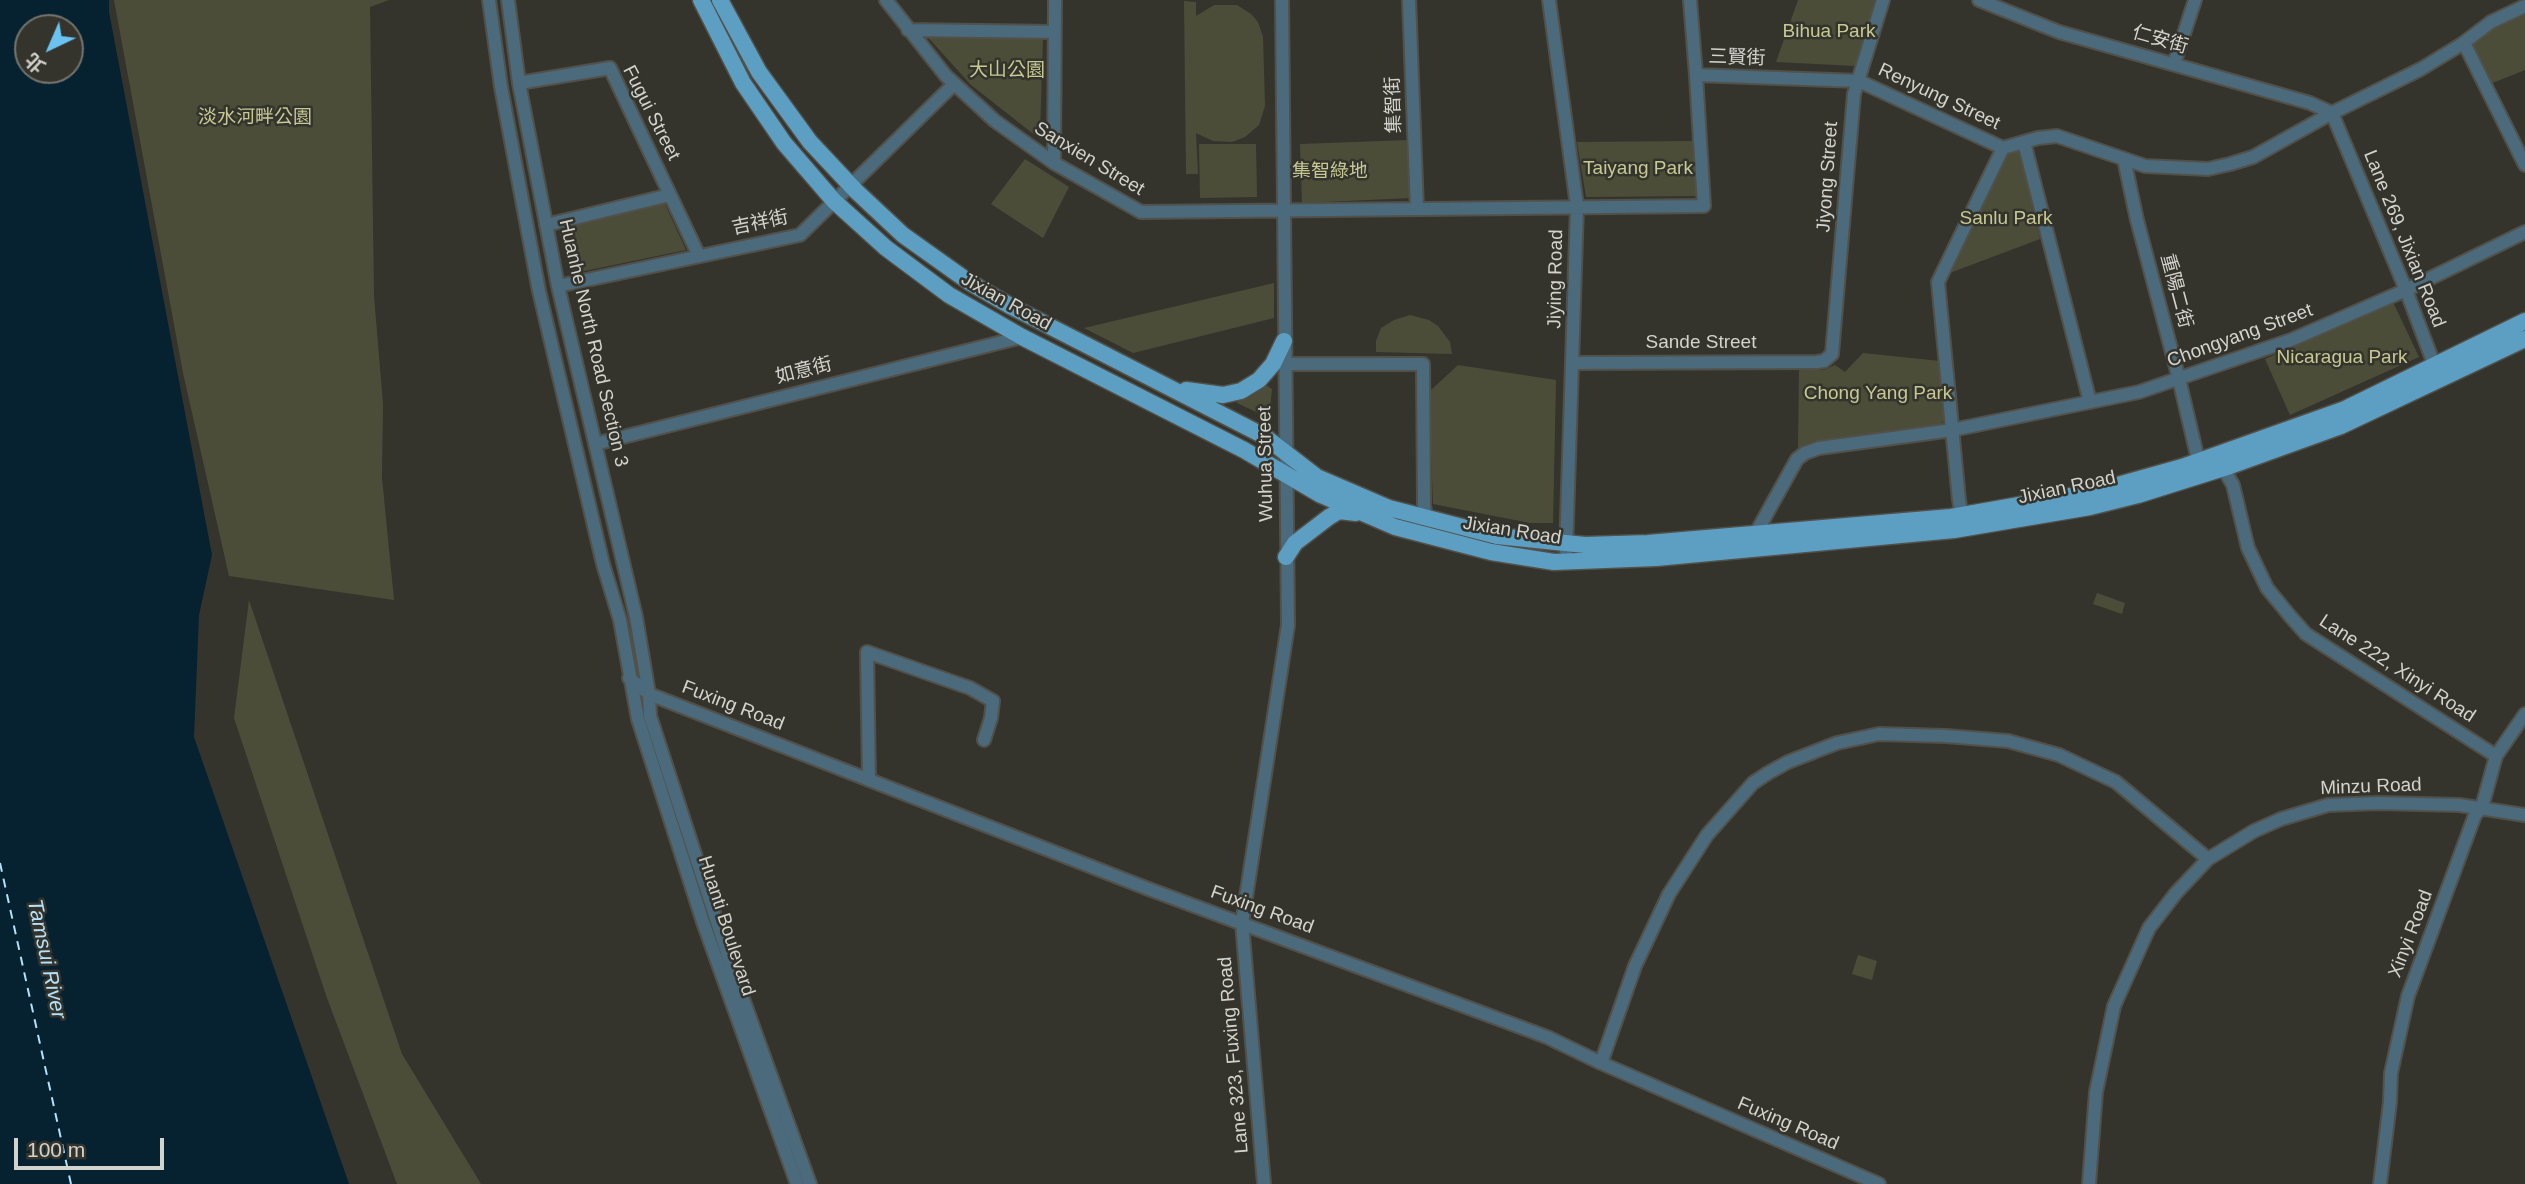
<!DOCTYPE html>
<html>
<head>
<meta charset="utf-8">
<style>
  body { margin:0 }
  #map { position:relative; width:2525px; height:1184px; overflow:hidden; background:#34342d; font-family:Helvetica,"Noto Sans TC",sans-serif }
  canvas { display:block }
  .north { position:absolute; left:14px; top:14px; width:70px; height:70px; box-sizing:border-box; background:#34342d; border:2px solid #74746d; border-radius:50%; rotate:224deg; font-size:19px; font-weight:700; line-height:28px; text-align:center; color:#d3d3ce }
  .north::after { content:''; display:block; margin:auto; width:24px; height:32px; background:#6bc3f2; clip-path:polygon(50% 0,100% 100%,50% 72%,0 100%) }
  .scale { position:absolute; left:14px; top:1138px; width:150px; height:32px; box-sizing:border-box; border:4px solid #d3d3ce; border-top:0; padding-left:9px; font-size:21px; line-height:24px; white-space:nowrap; color:#d3d3ce; -webkit-text-stroke:5px #34342d; paint-order:stroke }
</style>
</head>
<body>
<div id="map">
<canvas width="2525" height="1184"></canvas>
<div class="north">北</div>
<div class="scale">100 m</div>
</div>
<script>
const g = document.querySelector('canvas').getContext('2d');
g.lineJoin = 'round';
function paint(path, color) { g.fillStyle = color; g.fill(path, 'evenodd'); }
const poly = rows => new Path2D(rows.map(r => 'M' + r).join(''));
function strokePath(path, color, width, dash) { g.strokeStyle = color; g.lineWidth = width; g.lineCap = dash ? 'butt' : 'round'; g.setLineDash(dash || []); g.stroke(path); }
function drawText(font, color, halo, rows, align = 'center') {
  g.font = font + ' Helvetica,"Noto Sans TC",sans-serif'; g.lineWidth = 5; g.setLineDash([]); g.textBaseline = 'middle'; g.strokeStyle = halo; g.fillStyle = color; for (const [text, x, y, turn = 0] of rows) {
    g.save(); g.translate(x, y); g.rotate((+turn || 0) * Math.PI / 180); g.textAlign = isNaN(turn) ? turn : align; if (halo) g.strokeText(text, 0, 0); g.fillText(text, 0, 0); g.restore();
  }
}
const green = poly([
  [114,0,389,0,370,7,374,296,383,404,382,478,394,600,229,576,183,373],
  [1798,0,1875,0,1856,66,1776,62],
  [1184,1,1196,2,1196,16,1214,5,1237,5,1251,14,1258,22,1263,37,1265,106,1259,125,1245,137,1232,142,1213,141,1196,133,1198,174,1186,174],
  [2525,12,2525,70,2490,84,2469,43,2471,35],
  [925,34,1043,39,1040,133,1036,136,971,85],
  [1409,140,1411,198,1302,203,1300,144],
  [1694,141,1696,196,1586,197,1577,142],
  [1199,144,1256,144,1257,197,1200,198],
  [2016,151,2020,153,2040,239,1947,274,2006,154],
  [1025,159,1069,187,1043,238,991,204],
  [663,200,686,250,570,274,558,225],
  [1274,283,1274,318,1133,353,1084,328],
  [2393,302,2419,357,2290,415,2265,359],
  [1410,315,1429,320,1438,326,1450,342,1452,354,1376,352,1376,341,1381,328,1394,320],
  [1863,353,1940,361,1945,420,1940,425,1812,442,1798,449,1799,370,1824,370,1835,365,1845,372],
  [1458,365,1556,380,1553,523,1530,523,1433,504,1429,392],
  [1266,385,1272,389,1269,418,1237,403,1238,400,1252,395],
  [2097,593,2125,603,2122,614,2093,604],
  [249,600,402,1054,481,1184,397,1184,327,998,234,718],
  [1858,955,1877,961,1872,980,1852,974]
]);
const water = poly([
  [0,0,109,0,109,12,212,555,199,615,194,737,349,1184,0,1184],
  [28,28,70,28,70,70,28,70]
]);
const ferry = poly([
  [0,863,71,1184]
]);
const minor = poly([
  [489,0,501,87,539,291,603,564,620,620,638,719,703,922,797,1184],
  [508,0,519,83,558,286,636,617,649,694,650,716,733,971,810,1184],
  [886,0,946,76,995,121,1054,163,1141,212,1704,206,1696,75,1859,81,2003,148],
  [1409,0,1417,209],
  [1549,0,1577,206,1566,551],
  [1690,0,1696,75],
  [1979,0,2059,32,2310,103,2332,113,2406,290,2437,372],
  [908,30,1055,32],
  [2464,43,2525,165],
  [2174,64,2195,0],
  [519,83,610,68,699,256],
  [2024,142,2090,402],
  [2124,159,2137,220,2179,379,2200,468],
  [1054,163,1055,0],
  [546,225,670,195],
  [558,286,800,235,954,84],
  [1574,363,1817,362,1824,361,1832,354,1854,94,1883,0],
  [1286,364,1423,364,1424,505,1426,518],
  [595,444,1022,337],
  [2219,461,2233,485,2248,548,2267,588,2290,616,2306,634,2496,756],
  [1963,523,1959,500,1938,282,2003,148,2038,138,2057,136,2145,166,2208,169,2230,164,2253,157,2332,113,2421,69,2462,44,2491,22,2525,6],
  [1756,533,1797,459,1805,453,1819,448,1952,430,2139,392,2291,340,2406,290,2525,232],
  [629,678,649,694,1146,888,1547,1037,1601,1063,1879,1184],
  [869,780,867,652,970,688,993,701,991,718,984,740],
  [1601,1063,1635,966,1669,894,1707,835,1753,783,1768,773,1788,762,1837,743,1879,734,1946,736,2008,741,2059,755,2116,782,2208,859],
  [1264,1184,1242,923,1288,625,1282,0],
  [2089,1184,2096,1092,2114,1006,2149,928,2176,893,2208,859,2254,831,2281,819,2328,805,2378,803,2459,805,2525,815],
  [2380,1184,2390,1102,2391,1073,2408,996,2475,815,2482,807,2496,756,2525,714]
]);
const major = poly([
  [701,0,743,83,784,143,834,201,886,248,949,295,1022,337,1244,450,1321,495,1395,527,1491,552,1554,562,1656,558,1954,530,2090,507,2138,495,2230,466,2341,426,2525,339],
  [720,0,759,72,810,142,856,191,903,235,969,282,1012,307,1264,436,1317,477,1389,508,1497,536,1585,545,1648,543,1951,517,2093,492,2182,467,2345,409,2525,321],
  [1186,390,1223,395,1241,391,1259,380,1273,364,1284,341],
  [1286,557,1295,543,1329,517,1339,511,1356,513]
]);
const parkNames = [
  ["Bihua Park",1829,32],
  ["大山公園",1007,71],
  ["淡水河畔公園",255,118],
  ["Taiyang Park",1638,169],
  ["集智綠地",1330,172],
  ["Sanlu Park",2006,219],
  ["Nicaragua Park",2342,358],
  ["Chong Yang Park",1878,394]
];
const streetNames = [
  ["仁安街",2160,40,16],
  ["三賢街",1737,58,2],
  ["Renyung Street",1939,97,25],
  ["集智街",1394,105,-92],
  ["Fugui Street",651,113,63],
  ["Sanxien Street",1089,159,31],
  ["Jiyong Street",1828,177,-86],
  ["吉祥街",760,223,-12],
  ["Lane 269, Jixian Road",2404,239,68],
  ["Jiying Road",1556,279,-89],
  ["重陽二街",2176,291,75],
  ["Jixian Road",1006,302,29],
  ["Chongyang Street",2240,336,-20],
  ["Huanhe North Road Section 3",593,343,77],
  ["Sande Street",1701,343],
  ["如意街",804,371,-14],
  ["Wuhua Street",1266,464,-91],
  ["Jixian Road",2067,488,-12],
  ["Jixian Road",1512,531,9],
  ["Lane 222, Xinyi Road",2397,669,33],
  ["Fuxing Road",733,706,21],
  ["Minzu Road",2371,787,-2],
  ["Fuxing Road",1262,910,20],
  ["Huanti Boulevard",726,926,72],
  ["Xinyi Road",2411,934,-69],
  ["Lane 323, Fuxing Road",1234,1055,-95],
  ["Fuxing Road",1788,1124,23]
];
const waterNames = [
  ["Tamsui River",46,959,78]
];
paint(green, '#4c4d39');
paint(water, '#06212f');
strokePath(ferry, '#b4e0f9', 2, [9, 7]);
strokePath(minor, '#51514a', 16);
strokePath(major, '#51514a', 19);
strokePath(minor, '#4b6a7c', 12);
strokePath(major, '#5d9fc3', 16);
drawText('19px', '#c7c993', '#34342d', parkNames);
drawText('19px', '#d3d3ce', '#34342d', streetNames);
drawText('italic 21px', '#b4e0f9', '#34342d', waterNames);
</script>
</body>
</html>
